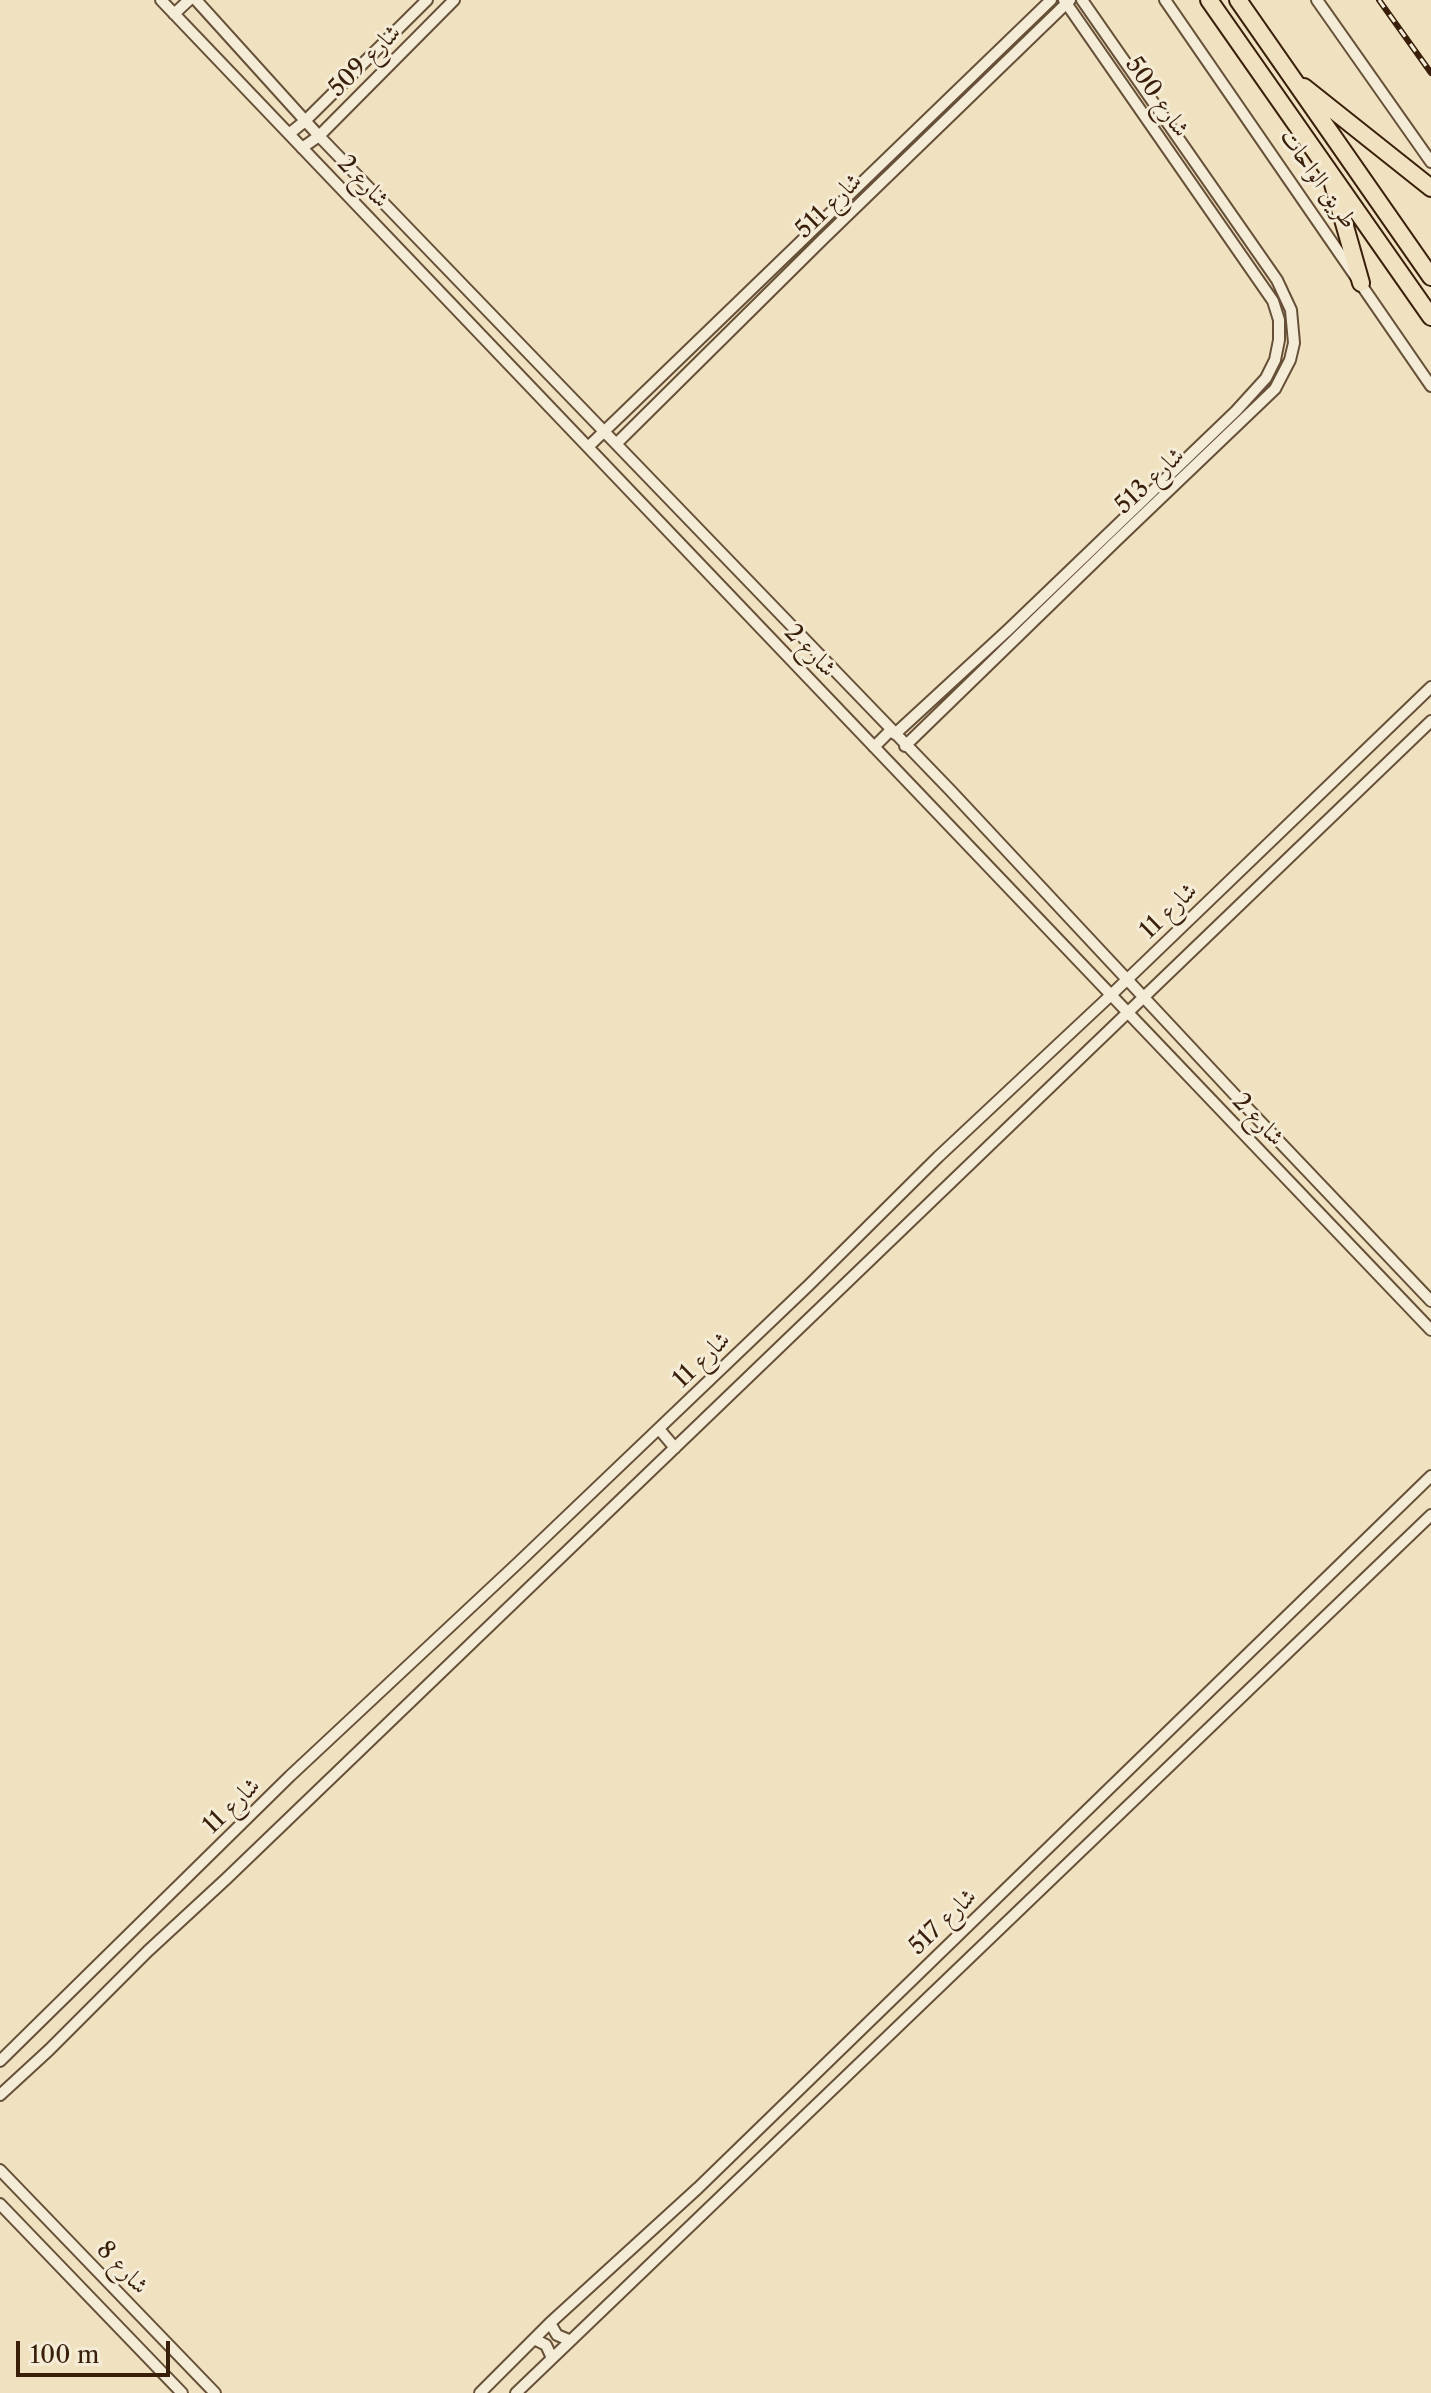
<!DOCTYPE html>
<html>
<head>
<meta charset="utf-8">
<style>
  body { margin:0 }
  #map { position:relative; width:1431px; height:2393px; overflow:hidden; background:#f0e2c1; font-family:"Libre Caslon Text",serif }
  canvas { display:block }
  .scale { position:absolute; left:16px; top:2341px; width:154px; height:36px; box-sizing:border-box; border:4px solid #391f0a; border-top:0; padding-left:10px; font-size:24px; line-height:28px; white-space:nowrap; color:#391f0a; -webkit-text-stroke:6px #f5ecd7; paint-order:stroke }
</style>
</head>
<body>
<div id="map">
<canvas width="1431" height="2393"></canvas>
<div class="scale">100 m</div>
</div>
<script>
const g = document.querySelector('canvas').getContext('2d');
g.lineJoin = 'round';
const poly = rows => new Path2D(rows.map(r => 'M' + r).join(''));
function strokePath(path, color, width, dash) { g.strokeStyle = color; g.lineWidth = width; g.lineCap = dash ? 'butt' : 'round'; g.setLineDash(dash || []); g.stroke(path); }
function drawText(font, color, halo, rows, align = 'center') {
  g.font = font + ' "Libre Caslon Text",Amiri,serif'; g.lineWidth = 6; g.setLineDash([]); g.textBaseline = 'middle'; g.strokeStyle = halo; g.fillStyle = color; for (const [text, x, y, turn = 0] of rows) {
    g.save(); g.translate(x, y); g.rotate((+turn || 0) * Math.PI / 180); g.textAlign = isNaN(turn) ? turn : align; if (halo) g.strokeText(text, 0, 0); g.fillText(text, 0, 0); g.restore();
  }
}
const minor = poly([
  [161,0,1431,1330],
  [196,0,319,136,951,791,1235,1095,1431,1301],
  [1165,0,1431,386],
  [1317,0,1431,162],
  [174,14,189,0],
  [289,134,305,121,427,0],
  [302,148,319,136,454,0],
  [617,443,824,238,1070,0],
  [588,447,1051,0],
  [895,734,1008,630,1236,411,1266,378,1275,360,1279,340,1279,320,1273,301,1064,0],
  [905,746,1116,541,1275,389,1290,360,1294,343,1291,310,1277,280,1082,0],
  [874,747,891,730],
  [659,1429,675,1448],
  [0,2061,290,1776,519,1562,809,1285,938,1157,1111,995,1431,687],
  [0,2095,49,2050,148,1951,226,1879,1431,721],
  [0,2170,215,2393],
  [0,2204,182,2393],
  [550,2323,557,2335,569,2340],
  [534,2339,546,2345,552,2358],
  [480,2393,550,2323,698,2188,1431,1476],
  [516,2393,1431,1515]
]);
const highway = poly([
  [1209,0,1431,317],
  [1238,0,1431,277],
  [1304,87,1431,188],
  [1333,184,1361,283]
]);
const rail = poly([
  [1379,0,1431,73]
]);
const streetNames = [
  ["شارع 509",365,61,-45],
  ["شارع 500",1157,97,55],
  ["طريق الواحات",1318,179,55],
  ["شارع 2",363,182,46],
  ["شارع 511",829,206,-44],
  ["شارع 513",1150,481,-43],
  ["شارع 2",810,651,46],
  ["شارع 11",1169,911,-44],
  ["شارع 2",1258,1120,46],
  ["شارع 11",702,1360,-44],
  ["شارع 11",232,1806,-44],
  ["شارع 517",943,1922,-44],
  ["شارع 8",122,2268,46]
];
strokePath(minor, '#675038', 14);
strokePath(highway, '#391f0a', 20);
strokePath(minor, '#f5ecd7', 10);
strokePath(highway, '#f0e2c1', 16);
strokePath(rail, '#391f0a', 6);
strokePath(rail, '#f5ecd7', 3, [9]);
drawText('24px', '#391f0a', '#f5ecd7', streetNames);
</script>
</body>
</html>
